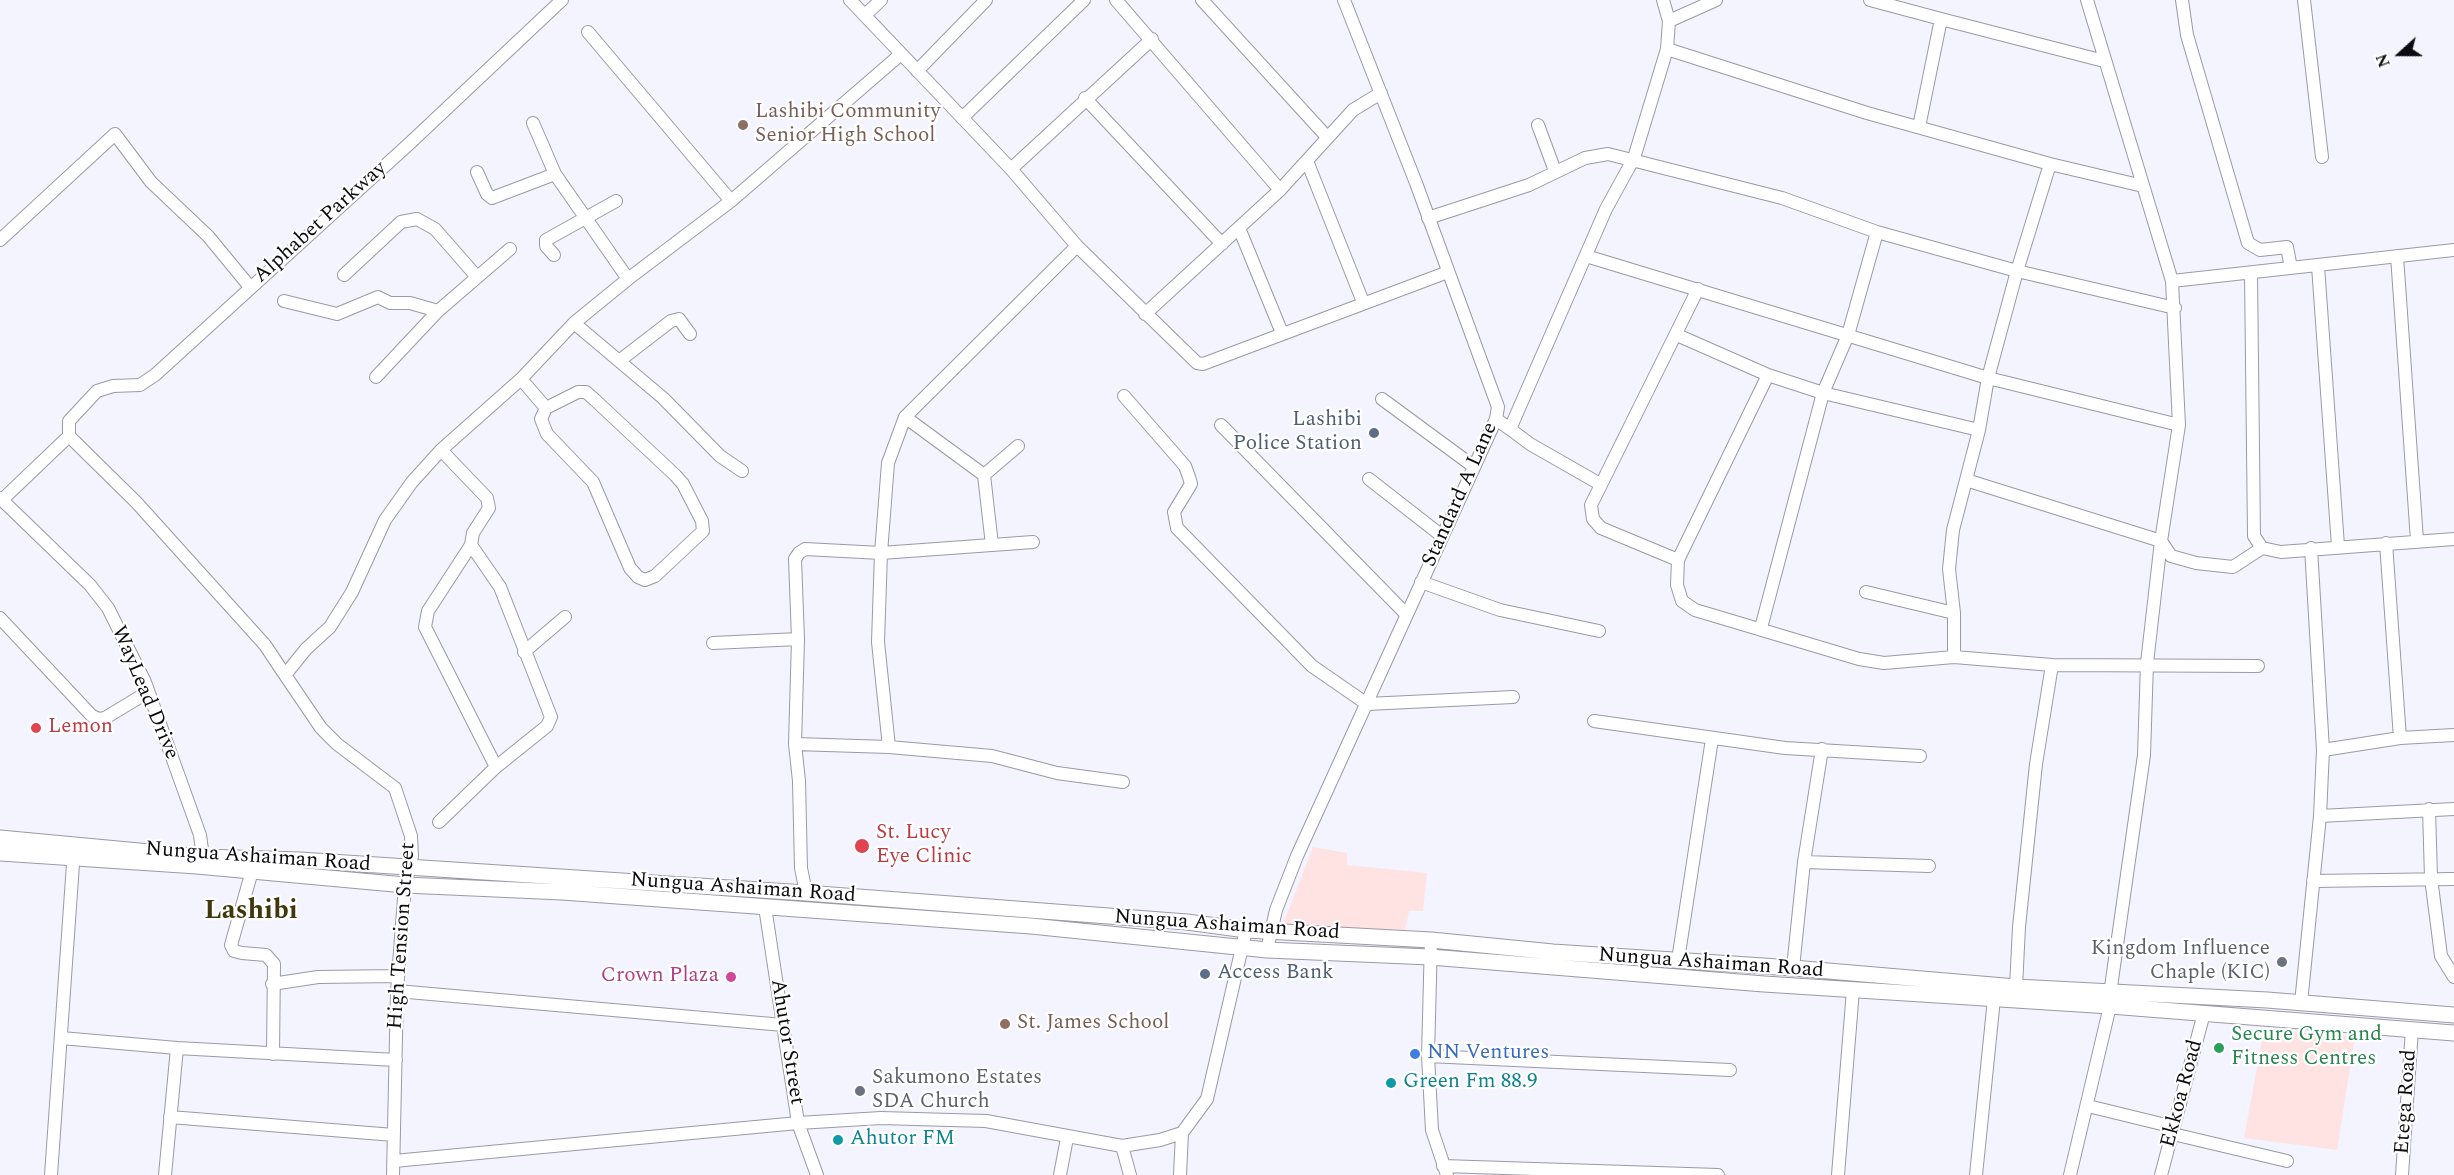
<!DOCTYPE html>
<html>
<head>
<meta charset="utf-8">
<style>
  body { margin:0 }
  #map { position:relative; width:2454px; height:1175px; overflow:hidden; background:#f3f4ff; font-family:Spectral,serif }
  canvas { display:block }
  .north { position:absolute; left:2370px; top:24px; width:60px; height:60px; -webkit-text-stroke:4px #fff; paint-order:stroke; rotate:249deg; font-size:16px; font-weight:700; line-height:24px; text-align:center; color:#0c0c10 }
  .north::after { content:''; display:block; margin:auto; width:21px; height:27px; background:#0c0c10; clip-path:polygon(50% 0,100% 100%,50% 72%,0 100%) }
</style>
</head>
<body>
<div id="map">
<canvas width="2454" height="1175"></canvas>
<div class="north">N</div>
</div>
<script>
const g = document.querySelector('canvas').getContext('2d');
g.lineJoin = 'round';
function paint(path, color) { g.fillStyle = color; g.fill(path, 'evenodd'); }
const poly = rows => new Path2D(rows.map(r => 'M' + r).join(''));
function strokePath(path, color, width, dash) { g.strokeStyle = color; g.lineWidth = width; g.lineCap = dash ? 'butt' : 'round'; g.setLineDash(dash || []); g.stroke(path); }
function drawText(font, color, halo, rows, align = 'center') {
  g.font = font + ' Spectral,serif'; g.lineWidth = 4.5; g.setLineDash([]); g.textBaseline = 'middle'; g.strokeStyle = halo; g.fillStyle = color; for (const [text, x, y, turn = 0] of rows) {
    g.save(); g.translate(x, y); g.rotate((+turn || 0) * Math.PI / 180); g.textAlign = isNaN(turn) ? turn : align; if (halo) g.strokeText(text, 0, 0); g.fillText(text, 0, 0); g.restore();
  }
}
const commercial = poly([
  [1313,847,1347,853,1347,865,1427,873,1423,911,1409,911,1404,936,1282,927],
  [2264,1029,2355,1037,2337,1150,2244,1138]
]);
const minor = poly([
  [850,0,1011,169,1077,246,1197,363,1203,364,1448,272],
  [1116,0,1280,190],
  [1202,0,1327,137],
  [1870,0,1941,19,1919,127],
  [2087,0,2172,281,2179,425,2161,541,2147,663,2144,755,2110,994],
  [2182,0,2187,35,2248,243,2260,250,2287,247,2291,268],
  [2304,0,2322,157],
  [865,15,881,0],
  [1941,19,2104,61],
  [1669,21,1716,0],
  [588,32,731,201],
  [1667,49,1867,113,2050,164,2143,186],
  [917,71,986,0],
  [1085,98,1222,244],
  [962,118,1084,0],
  [533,123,555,174,628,279],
  [1538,125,1555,171],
  [1307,161,1363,302],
  [1011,169,1152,39],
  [477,172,487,194,492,198,555,174],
  [1428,218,1529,185,1585,158,1608,154,1782,198,1877,232,2017,271,2175,308],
  [1239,228,1282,333],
  [0,240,115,134,151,182,208,236,250,287],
  [554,255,546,246,546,240,616,201],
  [1586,256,1988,378,2179,425],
  [2397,256,2417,540],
  [2318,266,2338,546],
  [2251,273,2254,536,2262,548,2281,552,2454,539],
  [344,275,401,222,417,219,435,229,477,277],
  [2172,281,2454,250],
  [284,301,337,314,378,297,390,303,410,303,438,311],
  [1145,314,1280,190,1353,110,1381,93],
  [574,323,663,398,720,456,742,471],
  [1677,335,1768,375],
  [619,361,671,321,679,319,690,334],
  [376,377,438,311,510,249],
  [521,379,546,408],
  [578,392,586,392,595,400,675,475,683,484,702,521,703,531,655,576,645,580,638,577,630,568,593,482,547,434,541,419,546,408,578,392],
  [1124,396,1185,466,1189,477,1191,484,1174,512,1177,528,1312,666,1367,704,1513,697],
  [1382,399,1473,466],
  [905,417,984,475],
  [1496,419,1510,429,1606,209,1634,158,1667,49,1669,21,1663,0],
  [1221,425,1406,614],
  [1510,429,1530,444,1600,484],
  [1979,430,1823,393,1768,375,1678,560,1677,585,1682,601,1695,610,1859,659,1884,663,1954,657,2052,665,2258,666],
  [69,436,69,421,97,391,113,386,140,385,155,375,410,143,562,0],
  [1369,479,1442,536],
  [1966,480,2161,541,2171,556,2196,563,2233,567,2262,548],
  [0,498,90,585,108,608,145,682,200,835,203,857],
  [2,500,69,436,137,503,265,645,285,675,306,649,330,627,352,592,385,520,412,482,441,450,521,379,574,323,628,279,731,201,901,54],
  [2386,543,2400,738],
  [471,545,428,611,425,627,496,767],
  [992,545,984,475,1018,446],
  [1678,560,1601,528,1593,519,1591,505,1698,289],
  [1421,582,1500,610,1599,631],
  [1866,592,1954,613],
  [0,618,92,716,99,719,105,718,148,692],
  [1761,628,1823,393,1848,335,1877,232],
  [713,643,798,639],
  [524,652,565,617],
  [1954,657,1954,613,1949,569,1953,530,1979,430,1988,378,2017,271,2050,164],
  [285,675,321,728,337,744,395,788,411,836,412,856,405,885,397,991,393,1175],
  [1594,721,1785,748,1920,756],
  [795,744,798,639,795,559,799,553,805,549,881,553,1033,542],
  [889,747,992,756,1057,773,1123,782],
  [2323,750,2400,738,2454,735],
  [2429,809,2431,878,2441,956,2454,977],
  [2320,816,2454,809],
  [439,822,496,767,547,726,551,717,500,587,471,545,473,533,489,508,487,498,441,450],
  [1804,862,1929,866],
  [252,871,231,945,234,951,242,953,266,955,274,964,273,1054],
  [2313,881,2454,879],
  [806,893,801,868,799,781,795,744,889,747,878,642,881,553,888,463,905,417,1077,246],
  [765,907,798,1123,817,1175],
  [1431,940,1428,1056,1432,1130,1447,1175],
  [1267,950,1276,910,1297,856,1496,419,1498,407,1416,183,1344,0],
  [1678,960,1712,739],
  [1793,968,1804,862,1822,749],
  [272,984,318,977,397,976],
  [2016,987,2019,927,2036,764,2052,665],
  [397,991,783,1025],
  [2301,1003,2320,816,2323,750,2311,548],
  [61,1038,177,1048,396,1060],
  [1428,1056,1730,1070],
  [2088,1106,2174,1127],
  [170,1117,394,1135],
  [2173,1134,2287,1161],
  [1122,1146,1130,1175],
  [394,1161,798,1123,881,1118,986,1121,1122,1146,1160,1140,1182,1133,1207,1099,1246,930],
  [1443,1166,1718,1175],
  [51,1175,74,850],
  [165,1175,177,1048],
  [1060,1175,1067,1138],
  [1180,1175,1182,1133],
  [1838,1175,1853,990],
  [1976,1175,1994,999],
  [2070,1175,2110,1006],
  [2161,1175,2204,1013],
  [2402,1175,2412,1029]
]);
const major = poly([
  [0,838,203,857,300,860,806,893,1187,922,1246,930,1431,940,1553,952,1793,968,2016,987,2267,1000,2454,1015],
  [0,853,197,866,405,885,562,892,1031,926,1267,950,1430,957,1764,984,2110,1006,2454,1033]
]);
const markers = [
  [743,125,6,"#8d6e63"],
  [1374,433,6,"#5c6f8a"],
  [36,728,6,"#e0444e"],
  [862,846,8,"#e0444e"],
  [2282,962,6,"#6b7280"],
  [1205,974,6,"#5c6f8a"],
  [731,977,6,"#d1479c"],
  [1005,1024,6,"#8d6e63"],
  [2219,1048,6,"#2e9e5b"],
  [1415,1054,6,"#3f7fe0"],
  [1391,1083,6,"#0f9aa8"],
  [860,1091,6,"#6b7280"],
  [838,1140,6,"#0f9aa8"]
];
const educationNames = [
  ["Lashibi Community",755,113],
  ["Senior High School",755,137],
  ["St. James School",1017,1024]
];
const streetNames = [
  ["Alphabet Parkway",321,223,-42],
  ["Standard A Lane",1461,495,-66],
  ["WayLead Drive",144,693,67],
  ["Nungua Ashaiman Road",258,858,4],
  ["Nungua Ashaiman Road",743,889,4],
  ["Nungua Ashaiman Road",1227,926,4],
  ["High Tension Street",403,936,-86],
  ["Nungua Ashaiman Road",1711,964,4],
  ["Ahutor Street",786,1042,81],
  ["Ekkoa Road",2183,1094,-75],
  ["Etega Road",2407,1102,-86]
];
const serviceNames = [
  ["Lashibi",1362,421],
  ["Police Station",1362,445],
  ["Access Bank",1217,974,"left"]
];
const healthNames = [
  ["Lemon",48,728],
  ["St. Lucy",876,834],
  ["Eye Clinic",876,858]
];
const worshipNames = [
  ["Kingdom Influence",2270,950],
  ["Chaple (KIC)",2270,974],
  ["Sakumono Estates",872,1079,"left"],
  ["SDA Church",872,1103,"left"]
];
const hotelNames = [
  ["Crown Plaza",719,977]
];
const leisureNames = [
  ["Secure Gym and",2231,1036],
  ["Fitness Centres",2231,1060]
];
const shopNames = [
  ["NN Ventures",1427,1054]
];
const cultureNames = [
  ["Green Fm 88.9",1403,1083],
  ["Ahutor FM",850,1140]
];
const districtNames = [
  ["Lashibi",251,913]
];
paint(commercial, '#ffe3e2');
strokePath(minor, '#999aa4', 14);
strokePath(major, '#999aa4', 17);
strokePath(minor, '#fff', 12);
strokePath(major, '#fff', 15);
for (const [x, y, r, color] of markers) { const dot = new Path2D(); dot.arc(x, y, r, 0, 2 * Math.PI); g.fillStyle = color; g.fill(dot); strokePath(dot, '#fff', 2); }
drawText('21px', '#785e54', '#fff', educationNames, 'left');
drawText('21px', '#0c0c10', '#fff', streetNames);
drawText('21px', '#4e5e75', '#fff', serviceNames, 'right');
drawText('21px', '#be3a42', '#fff', healthNames, 'left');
drawText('21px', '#5b616d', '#fff', worshipNames, 'right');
drawText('21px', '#b23c85', '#fff', hotelNames, 'right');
drawText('21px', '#27864d', '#fff', leisureNames, 'left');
drawText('21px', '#366cbe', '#fff', shopNames, 'left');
drawText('21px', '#0d838f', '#fff', cultureNames, 'left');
drawText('bold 27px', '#40370c', '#fff', districtNames);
</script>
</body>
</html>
